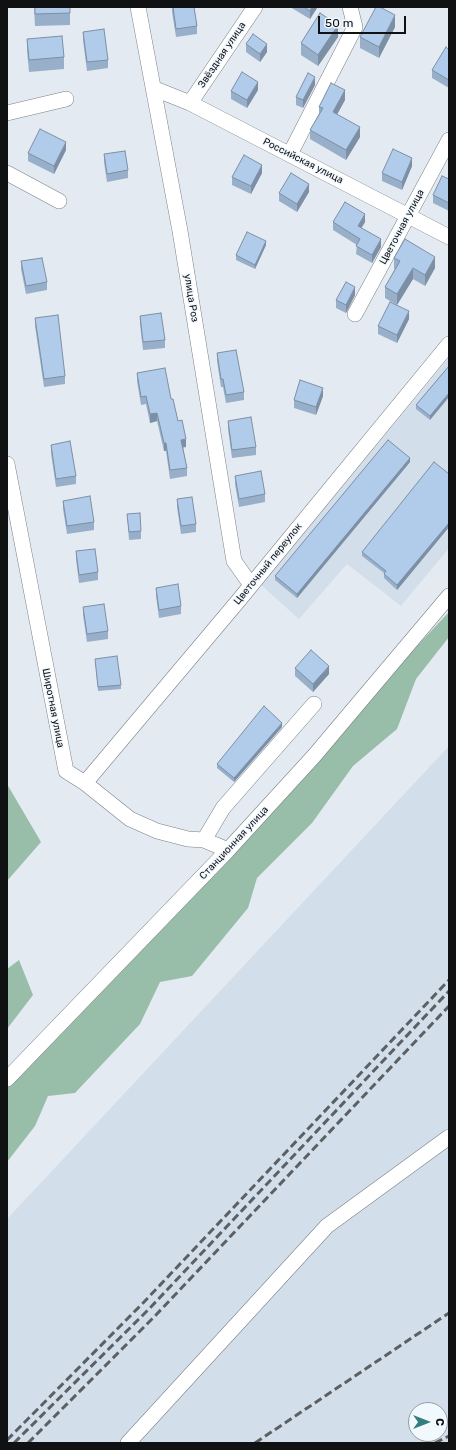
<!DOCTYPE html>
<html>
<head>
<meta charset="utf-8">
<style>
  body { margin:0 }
  #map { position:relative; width:456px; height:1450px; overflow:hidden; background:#e4eaf1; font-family:Rubik,sans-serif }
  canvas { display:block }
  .frame { position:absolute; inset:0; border:8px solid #0f1113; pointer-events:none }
  .north { position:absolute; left:408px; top:1402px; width:40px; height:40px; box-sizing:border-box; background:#f1f8fe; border:1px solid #979ca0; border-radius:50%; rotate:90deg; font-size:11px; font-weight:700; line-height:16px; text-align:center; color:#0f1113 }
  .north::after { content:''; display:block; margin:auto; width:14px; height:18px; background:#347d7e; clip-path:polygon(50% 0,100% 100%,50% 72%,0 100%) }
  .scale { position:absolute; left:318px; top:16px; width:88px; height:18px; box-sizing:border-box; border:2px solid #0f1113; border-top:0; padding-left:5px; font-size:12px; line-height:14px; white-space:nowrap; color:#0f1113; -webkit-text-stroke:3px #f1f8fe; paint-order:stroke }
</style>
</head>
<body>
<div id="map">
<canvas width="456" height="1450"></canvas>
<div class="frame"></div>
<div class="north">С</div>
<div class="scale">50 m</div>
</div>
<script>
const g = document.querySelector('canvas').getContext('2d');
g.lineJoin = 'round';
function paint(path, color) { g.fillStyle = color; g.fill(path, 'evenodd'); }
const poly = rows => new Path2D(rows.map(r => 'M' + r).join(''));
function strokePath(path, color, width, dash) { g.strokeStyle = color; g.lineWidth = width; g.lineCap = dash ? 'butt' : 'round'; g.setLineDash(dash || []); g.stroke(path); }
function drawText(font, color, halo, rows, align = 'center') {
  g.font = font + ' Rubik,sans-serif'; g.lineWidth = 3; g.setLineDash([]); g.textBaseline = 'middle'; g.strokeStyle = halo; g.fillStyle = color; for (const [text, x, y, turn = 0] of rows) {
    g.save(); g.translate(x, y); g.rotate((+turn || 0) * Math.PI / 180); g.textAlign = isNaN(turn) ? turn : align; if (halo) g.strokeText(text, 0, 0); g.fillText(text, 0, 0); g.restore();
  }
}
const built = poly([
  [449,358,449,548,401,606,347,564,299,619,261,585],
  [449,746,449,1443,7,1443,7,1219],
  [416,1410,440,1410,440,1434,416,1434]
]);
const forest = poly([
  [449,612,449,637,416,679,397,729,353,766,312,823,257,878,248,908,192,976,160,982,140,1024,75,1093,48,1096,35,1126,7,1162,7,1082],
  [7,784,41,842,7,881],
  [19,960,33,995,7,1029,7,969]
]);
const minor = poly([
  [138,7,180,231,234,561,251,585],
  [155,89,190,103,449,237],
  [190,103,255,7],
  [7,113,66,99],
  [290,154,355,27,350,7],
  [7,173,59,201],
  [355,314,449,140],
  [7,464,66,771,85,783,130,819,157,831,188,839,204,840,228,850],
  [85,783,239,600,449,344],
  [204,840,223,808,314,704],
  [7,1079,228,850,314,756,449,596],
  [128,1443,327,1226,449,1137]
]);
const rail = poly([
  [7,1440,144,1302,449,980],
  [14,1443,149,1309,449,991],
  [28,1443,154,1317,449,1006],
  [255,1443,449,1313],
  [435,1443,449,1436]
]);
const wall = poly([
  [34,7,70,7,70,25,35,26],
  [172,7,194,7,197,26,197,34,176,37,172,12],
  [290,7,317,7,317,8,310,19],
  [395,27,379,58,360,48,360,37],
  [83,32,108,60,108,68,87,71,83,40],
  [338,37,318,66,301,55,301,43],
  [27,39,64,57,64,69,29,72,27,50],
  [246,44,267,52,260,62,246,52],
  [449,47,449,88,432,78,432,70],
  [315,85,303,108,296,105,296,97],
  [258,90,247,108,231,99,231,91],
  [345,100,337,114,360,137,346,160,310,139,310,130,319,114,319,107],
  [66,150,54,174,28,161,28,153],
  [104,154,128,170,128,178,107,182,104,162],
  [412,166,402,190,382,181,382,173],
  [262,173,251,194,232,185,232,177],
  [449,179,449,211,433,203,433,195],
  [309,192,297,212,279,201,279,193],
  [333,222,365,222,361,228,381,247,372,263,356,254,357,245,333,230],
  [266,245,255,269,236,260,236,255],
  [394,258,435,268,425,286,413,279,397,305,385,298,385,287,395,269,394,269],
  [21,261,47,282,47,290,26,294,21,269],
  [355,295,346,313,336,308,336,300],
  [140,316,165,340,165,348,143,350,140,324],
  [35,318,65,376,65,384,44,387,35,326],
  [409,319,397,343,378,334,378,326],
  [217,353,244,392,244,400,226,403,223,387,221,387,217,361],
  [449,366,430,420,416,409,416,405],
  [137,373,171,399,186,447,183,447,187,468,187,476,170,479,166,451,164,451,157,421,150,423,146,404,141,405,137,381],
  [323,396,316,415,294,408,294,400],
  [228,421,256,447,256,455,232,458,228,429],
  [51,445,76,476,76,484,56,487,51,453],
  [410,462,297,598,275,580,275,576],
  [449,474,449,527,397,590,384,578,384,573,362,556,362,552],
  [235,476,265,494,265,502,239,507,235,484],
  [177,499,196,524,196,532,181,534,177,507],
  [63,501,94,522,94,530,67,534,63,509],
  [127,514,141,531,141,539,129,540],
  [76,551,98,572,98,580,79,583,76,559],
  [156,588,181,606,181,614,159,618,156,596],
  [83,607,108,631,108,639,87,642,83,615],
  [95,659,121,685,121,689,98,691],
  [295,668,329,674,313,692,295,676],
  [282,727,234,782,217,768,217,764]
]);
const shadedWall = poly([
  [312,7,317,7,317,8,310,19,310,11],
  [395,15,395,27,379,58,379,47],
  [338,25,338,37,318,66,318,55],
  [267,44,267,52,260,62,260,54],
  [315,77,315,85,303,108,303,100],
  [258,82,258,90,247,108,247,100],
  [345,90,345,100,333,122,333,112],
  [360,127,360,137,346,160,346,150],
  [66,142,66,150,54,174,54,166],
  [412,158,412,166,402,190,402,182],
  [262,165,262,173,251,194,251,186],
  [309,184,309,192,297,212,297,204],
  [365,214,365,222,358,234,358,226],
  [381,239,381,247,372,263,372,255],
  [266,241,266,245,255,269,255,265],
  [435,257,435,268,425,286,425,275],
  [413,268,413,279,397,305,397,294],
  [355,287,355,295,346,313,346,305],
  [409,311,409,319,397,343,397,335],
  [323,388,323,396,316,415,316,407],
  [449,393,449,397,430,420,430,416],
  [157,413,157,421,150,423,150,414],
  [186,439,186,447,181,448,181,440],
  [164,443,166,443,166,451,164,451],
  [410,458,410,462,297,598,297,594],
  [449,523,449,527,397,590,397,585],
  [329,666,329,674,313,692,313,684],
  [282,723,282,727,234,782,234,778]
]);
const building = poly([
  [35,7,70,7,70,13,35,14,35,7],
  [173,7,194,7,197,26,176,29,173,7],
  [304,7,312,7,310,11,304,7],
  [376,7,380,7,395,15,379,47,360,37,376,7],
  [320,13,338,25,318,55,301,43,320,13],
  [104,29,108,60,87,62,83,32,104,29],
  [253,34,267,44,260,54,246,44,253,34],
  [62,36,64,57,29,60,27,39,62,36],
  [446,47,448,49,449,47,449,80,432,70,446,47],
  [242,72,258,82,247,100,231,91,242,72],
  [308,73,315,77,303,100,296,97,308,73],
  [331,83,345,90,333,112,360,127,346,150,310,130,323,108,319,107,331,83],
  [40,129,66,142,54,166,28,153,40,129],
  [393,149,412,158,402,182,382,173,393,149],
  [125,151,128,170,107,174,104,154,125,151],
  [244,155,262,165,251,186,232,177,244,155],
  [291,173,309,184,297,204,279,193,291,173],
  [442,176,449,179,449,203,433,195,442,176],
  [345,202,365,214,358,226,381,239,372,255,356,246,360,239,333,222,345,202],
  [247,232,266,241,255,265,236,255,247,232],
  [405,239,435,257,425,275,413,268,397,294,385,287,400,261,394,258,405,239],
  [42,258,47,282,26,286,21,261,42,258],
  [346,282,355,287,346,305,336,300,346,282],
  [390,302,409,311,397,335,378,326,390,302],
  [161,313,165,340,143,342,140,316,161,313],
  [58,315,65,376,44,379,35,318,58,315],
  [236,350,244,392,226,395,223,379,221,379,217,353,236,350],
  [449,366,449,393,430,416,416,405,449,366],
  [165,368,171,399,173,399,178,421,182,420,186,439,181,440,187,468,170,470,166,443,164,443,157,413,150,414,146,396,141,397,137,373,165,368],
  [300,380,323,388,316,407,294,400,300,380],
  [251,417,256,447,232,450,228,421,251,417],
  [388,440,410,458,297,594,275,576,388,440],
  [70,441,76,476,56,479,51,445,70,441],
  [434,462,449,474,449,523,397,585,384,574,386,571,362,552,434,462],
  [261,471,265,494,239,499,235,476,261,471],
  [90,496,94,522,67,526,63,501,90,496],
  [192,497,196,524,181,526,177,499,192,497],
  [140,513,141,531,129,532,127,514,140,513],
  [95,549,98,572,79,575,76,551,95,549],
  [178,584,181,606,159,610,156,588,178,584],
  [104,604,108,631,87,634,83,607,104,604],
  [311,650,329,666,313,684,295,668,311,650],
  [117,656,121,685,98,687,95,659,117,656],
  [264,706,282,723,234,778,217,764,264,706]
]);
const streetNames = [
  ["Звёздная улица",222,55,-56],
  ["Российская улица",303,161,27],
  ["Цветочная улица",402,227,-62],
  ["улица Роз",191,298,81],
  ["Цветочный переулок",268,564,-51],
  ["Широтная улица",53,708,79],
  ["Станционная улица",234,843,-47]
];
paint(built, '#d3deeb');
paint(forest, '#98bda8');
strokePath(minor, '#7b8086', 16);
strokePath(minor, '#fff', 15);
strokePath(rail, '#5c6063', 3, [8, 4]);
paint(wall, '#98afc9');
paint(shadedWall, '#7c8fa4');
paint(building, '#b1ccea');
strokePath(building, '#7c8fa4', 1);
drawText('10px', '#0f1113', '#f1f8fe', streetNames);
</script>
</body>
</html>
